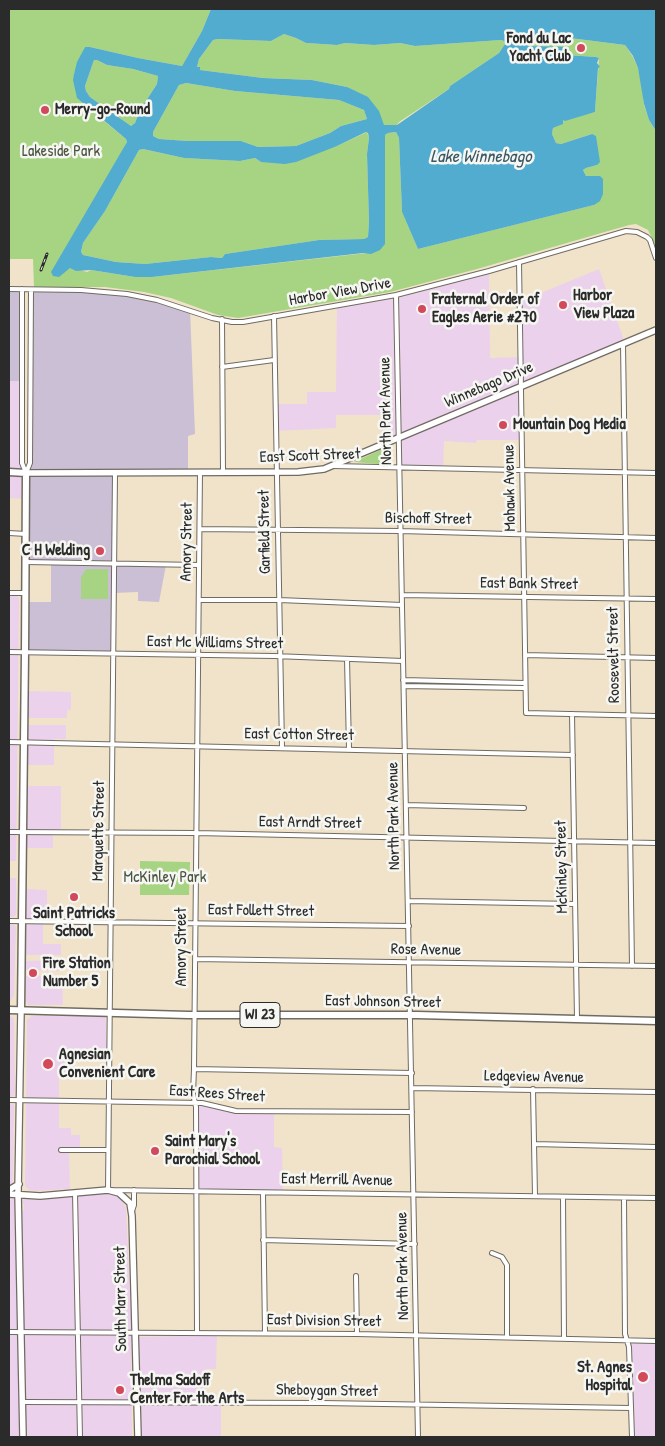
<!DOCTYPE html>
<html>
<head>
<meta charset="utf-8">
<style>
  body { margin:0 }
  #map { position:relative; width:665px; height:1446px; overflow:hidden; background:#f1e3c9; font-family:"Patrick Hand",sans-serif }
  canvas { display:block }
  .frame { position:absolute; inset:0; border:10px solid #2b2b2b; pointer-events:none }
</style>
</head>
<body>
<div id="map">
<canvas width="665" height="1446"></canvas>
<div class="frame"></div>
</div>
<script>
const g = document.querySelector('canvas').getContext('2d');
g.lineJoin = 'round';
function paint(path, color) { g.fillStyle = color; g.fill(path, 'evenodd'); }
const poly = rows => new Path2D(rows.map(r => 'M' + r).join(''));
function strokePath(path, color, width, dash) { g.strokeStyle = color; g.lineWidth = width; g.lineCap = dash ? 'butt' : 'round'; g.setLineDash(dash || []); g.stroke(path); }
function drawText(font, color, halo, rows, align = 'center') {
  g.font = font + ' "Patrick Hand",sans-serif'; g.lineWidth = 5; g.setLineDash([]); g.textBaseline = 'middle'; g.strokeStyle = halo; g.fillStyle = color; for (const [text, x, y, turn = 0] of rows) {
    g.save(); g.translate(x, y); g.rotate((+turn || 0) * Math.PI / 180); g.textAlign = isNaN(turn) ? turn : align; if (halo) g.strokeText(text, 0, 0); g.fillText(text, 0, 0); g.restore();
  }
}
const built = poly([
  [599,269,625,343,522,386,522,440,477,440,476,443,444,441,443,469,399,468,399,438,382,445,381,415,336,415,336,428,275,431,275,404,307,404,307,392,336,392,337,306,396,295,489,271,490,358,521,357,519,302],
  [9,381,23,381,21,472,26,473,26,499,9,498],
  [9,596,17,596,19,599,16,861,9,861],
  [29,691,71,692,71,710,67,710,67,718,28,718],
  [28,725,66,725,66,739,54,739,54,765,28,765],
  [28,786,61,786,61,829,53,830,53,848,27,848],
  [9,878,16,878,16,915,13,917,9,916],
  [27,889,47,890,47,917,35,918,35,923,43,923,43,944,61,944,61,955,26,955],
  [9,924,14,925,16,927,14,996,9,1003],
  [60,960,59,971,26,970,26,961],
  [26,976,62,976,63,1005,28,1005,26,1001],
  [9,1016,13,1017,14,1020,15,1091,14,1096,11,1097,9,1097],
  [32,1016,103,1016,106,1018,107,1051,88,1051,87,1062,72,1060,72,1063,67,1063,66,1074,59,1074,59,1128,71,1128,71,1135,80,1135,80,1149,69,1149,70,1189,35,1191,29,1190,25,1186,27,1020],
  [9,1103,14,1105,13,1182,11,1186,9,1187],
  [195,1103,236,1111,274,1111,274,1147,282,1148,283,1193,196,1192],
  [94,1193,115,1195,121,1199,126,1208,131,1316,132,1437,9,1437,9,1196,15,1197,15,1210,24,1210,24,1204,22,1202,24,1198],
  [217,1335,216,1369,205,1369,205,1405,221,1405,221,1437,141,1437,138,1337],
  [627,1339,656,1341,656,1437,632,1437,629,1347]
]);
const industrial = poly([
  [9,289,22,289,23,381,9,381],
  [31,290,127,294,190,310,195,434,188,436,188,472,115,473,114,563,166,565,159,602,138,601,138,592,114,593,113,654,25,653,25,602,51,602,51,563,26,562,26,473,30,472]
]);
const green = poly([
  [9,9,169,9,177,10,211,9,202,31,182,66,138,58,90,47,85,47,82,53,74,74,93,112,126,139,127,142,67,269,70,267,87,272,91,270,135,277,152,277,367,253,385,244,385,135,388,133,396,132,399,138,402,212,418,249,594,205,600,176,586,176,583,170,586,168,597,165,592,134,561,144,556,143,552,134,553,128,562,124,562,120,595,112,599,58,596,57,566,55,565,48,528,46,525,42,528,39,549,38,570,38,625,45,633,57,638,68,642,85,644,105,649,120,656,131,656,247,648,230,636,224,629,225,477,269,390,292,238,318,218,315,171,298,144,292,105,287,34,287,33,259,9,259],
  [284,34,296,38,306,43,337,45,345,43,374,45,400,43,415,46,501,40,504,41,505,44,499,53,450,86,449,89,399,122,397,125,383,126,383,122,347,87,312,80,263,78,200,70,200,67,197,67,199,59,213,40,218,39,271,41],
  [94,60,97,60,107,65,133,69,158,76,157,84,140,110,135,123,131,126,90,97,86,91,85,86],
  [186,83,235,91,339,100,364,110,367,119,341,126,330,133,296,146,258,147,241,141,188,141,159,139,153,136,153,132,179,85],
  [367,132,369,138,367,154,369,222,368,237,364,239,319,240,225,254,222,258,211,257,145,264,116,262,83,255,81,252,83,243,105,211,139,150,143,149,184,158,240,161,255,158,261,162,337,146],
  [389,446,392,446,393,450,392,465,354,462],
  [86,569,108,569,108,599,81,599,81,577],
  [140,861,190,862,189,895,140,895]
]);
const water = poly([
  [211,9,656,9,656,131,649,120,644,104,638,68,633,56,625,45,570,38,528,39,525,42,528,46,566,47,566,55,596,57,599,58,597,63,600,67,598,68,595,112,565,121,563,120,563,124,553,128,552,134,556,143,561,144,592,134,596,136,600,162,597,165,586,168,583,170,586,176,600,176,603,179,603,194,600,201,594,205,418,249,402,212,399,138,396,132,388,133,385,135,385,244,380,250,371,254,363,253,152,277,135,277,91,270,76,271,70,268,59,277,53,276,51,272,127,142,126,139,77,98,73,80,74,74,77,62,85,47,90,47,138,58,182,66,202,31],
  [284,34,296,38,306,43,337,45,345,43,374,45,400,43,415,46,501,40,504,41,505,44,499,53,450,86,449,89,397,125,384,125,379,111,368,97,347,87,312,80,263,78,200,70,200,67,197,67,199,59,213,40,218,39,271,41],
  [94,60,97,60,107,65,133,69,158,76,157,84,140,110,135,123,131,126,90,97,86,91,85,86],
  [186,83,235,91,339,100,364,110,367,119,341,126,330,133,296,146,258,147,241,141,188,141,159,139,153,136,153,132,179,85],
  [366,132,368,133,369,138,367,154,369,222,368,237,364,239,319,240,225,254,222,258,211,257,145,264,116,262,83,255,81,252,83,243,105,211,139,150,143,149,184,158,240,161,255,158,261,162,285,164,296,162,337,146]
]);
const street = poly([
  [519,262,526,713,656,716],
  [9,289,81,290,127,294,157,300,212,318,232,322,243,322,396,295,489,271,626,231,637,232,647,237,650,240,656,258],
  [22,289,22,463,26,473],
  [396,295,418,1437],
  [274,316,282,747],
  [222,319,223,471],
  [623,344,632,966],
  [222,367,274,360],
  [333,466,656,473],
  [26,473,30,463,31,290],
  [115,473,108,1190,656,1198],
  [200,529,400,531,656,538],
  [9,533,26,534],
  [26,562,199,565],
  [9,593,25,593],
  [402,595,656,599],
  [199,600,279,600,402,605],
  [9,652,274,656,403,661],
  [525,655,656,658],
  [347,659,349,749],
  [403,680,524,683],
  [404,686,524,688],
  [572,714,577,1019],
  [9,742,573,755],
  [406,805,524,808],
  [9,832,196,833,656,843],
  [408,901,575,904],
  [9,921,409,926],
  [195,959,656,966],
  [194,1069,412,1073],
  [412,1088,656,1092],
  [533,1089,535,1196],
  [9,1100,202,1103,236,1111,412,1112],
  [534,1144,656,1147],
  [61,1150,108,1150],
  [75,1193,80,1437],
  [263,1193,265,1333],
  [563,1197,564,1338],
  [624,1198,625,1334,629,1347,632,1437],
  [132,1211,134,1205,134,1190],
  [263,1240,415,1244],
  [492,1253,502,1257,507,1265,507,1337],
  [356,1276,357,1334],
  [9,1332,357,1334,656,1341],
  [197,1332,196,1107,193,1094,194,1069,200,472],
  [23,1402,322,1403,631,1408]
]);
const secondary = poly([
  [26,473,298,472,324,469,656,330],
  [21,1010,18,1192,23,1437],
  [9,1190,19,1184],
  [9,1194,40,1196,108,1190,119,1193,130,1203,132,1216,138,1437]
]);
const primary = poly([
  [9,472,26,473,25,653,21,1010],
  [9,1010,188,1015,417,1015,656,1021]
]);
const rail = poly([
  [41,270,47,254]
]);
const markers = [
  [581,48,5,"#d1495b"],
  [45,110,5,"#d1495b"],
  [563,305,5,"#d1495b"],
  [422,309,5,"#d1495b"],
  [503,425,5,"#d1495b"],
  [100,551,5,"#d1495b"],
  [74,897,5,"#d1495b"],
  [33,973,5,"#d1495b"],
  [48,1064,6,"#d1495b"],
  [155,1151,5,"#d1495b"],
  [643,1377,6,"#d1495b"],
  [120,1390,5,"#d1495b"]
];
const shields = [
  [260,1015,40]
];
const shieldNames = [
  ["WI 23",260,1015]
];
const poiNames = [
  ["Fond du Lac",571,39,"right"],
  ["Yacht Club",571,57,"right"],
  ["Merry-go-Round",55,110],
  ["Harbor",573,296],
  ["View Plaza",573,314],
  ["Fraternal Order of",432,300],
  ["Eagles Aerie #270",432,318],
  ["Mountain Dog Media",513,425],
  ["C H Welding",90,551,"right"],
  ["Saint Patricks",74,914,"center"],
  ["School",74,932,"center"],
  ["Fire Station",43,964],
  ["Number 5",43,982],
  ["Agnesian",59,1055],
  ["Convenient Care",59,1073],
  ["Saint Mary's",165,1142],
  ["Parochial School",165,1160],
  ["St. Agnes",632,1368,"right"],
  ["Hospital",632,1386,"right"],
  ["Thelma Sadoff",130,1381],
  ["Center For the Arts",130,1399]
];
const parkNames = [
  ["Lakeside Park",61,152],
  ["McKinley Park",165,878]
];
const streetNames = [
  ["Harbor View Drive",340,292,-10],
  ["Winnebago Drive",489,385,-23],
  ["North Park Avenue",386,411,-91],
  ["East Scott Street",310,456,-2],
  ["Mohawk Avenue",510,488,-91],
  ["Bischoff Street",428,519,1],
  ["Garfield Street",265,532,-91],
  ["Amory Street",187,542,-89],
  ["East Bank Street",529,584,1],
  ["East Mc Williams Street",215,643,1],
  ["Roosevelt Street",614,655,-91],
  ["East Cotton Street",299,735,1],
  ["North Park Avenue",394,816,-91],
  ["East Arndt Street",310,823,1],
  ["Marquette Street",99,831,-89],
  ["McKinley Street",562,867,-91],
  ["East Follett Street",261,911,1],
  ["Amory Street",182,947,-90],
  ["Rose Avenue",426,950,1],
  ["East Johnson Street",383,1002,1],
  ["Ledgeview Avenue",534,1077,1],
  ["East Rees Street",217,1094,4],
  ["East Merrill Avenue",337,1180,1],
  ["North Park Avenue",403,1266,-91],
  ["South Marr Street",121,1299,-91],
  ["East Division Street",324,1321,1],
  ["Sheboygan Street",327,1391,1]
];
const waterNames = [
  ["Lake Winnebago",481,157]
];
paint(built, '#ebd1eb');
paint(industrial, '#cbbfd5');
paint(green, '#a6d482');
paint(water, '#51accf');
strokePath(street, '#706b62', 6);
strokePath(secondary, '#706b62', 8);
strokePath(primary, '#706b62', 9);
strokePath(street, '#fff', 4);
strokePath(secondary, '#fff', 5.5);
strokePath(primary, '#fff', 6);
strokePath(rail, '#2b2b2b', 3);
strokePath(rail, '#f6f6f2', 1, [4]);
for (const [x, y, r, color] of markers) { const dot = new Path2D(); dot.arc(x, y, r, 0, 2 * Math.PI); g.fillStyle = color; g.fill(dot); strokePath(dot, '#f6f6f2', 2); }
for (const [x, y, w] of shields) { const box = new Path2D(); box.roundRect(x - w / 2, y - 12.5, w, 25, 4); g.fillStyle = '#f6f6f2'; g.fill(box); strokePath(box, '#2b2b2b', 1); }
drawText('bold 15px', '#2b2b2b', null, shieldNames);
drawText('bold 16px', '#2b2b2b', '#f6f6f2', poiNames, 'left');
drawText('16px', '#4a5541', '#f6f6f2', parkNames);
drawText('16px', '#2b2b2b', '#f6f6f2', streetNames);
drawText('italic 18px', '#385864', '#f6f6f2', waterNames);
</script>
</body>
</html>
